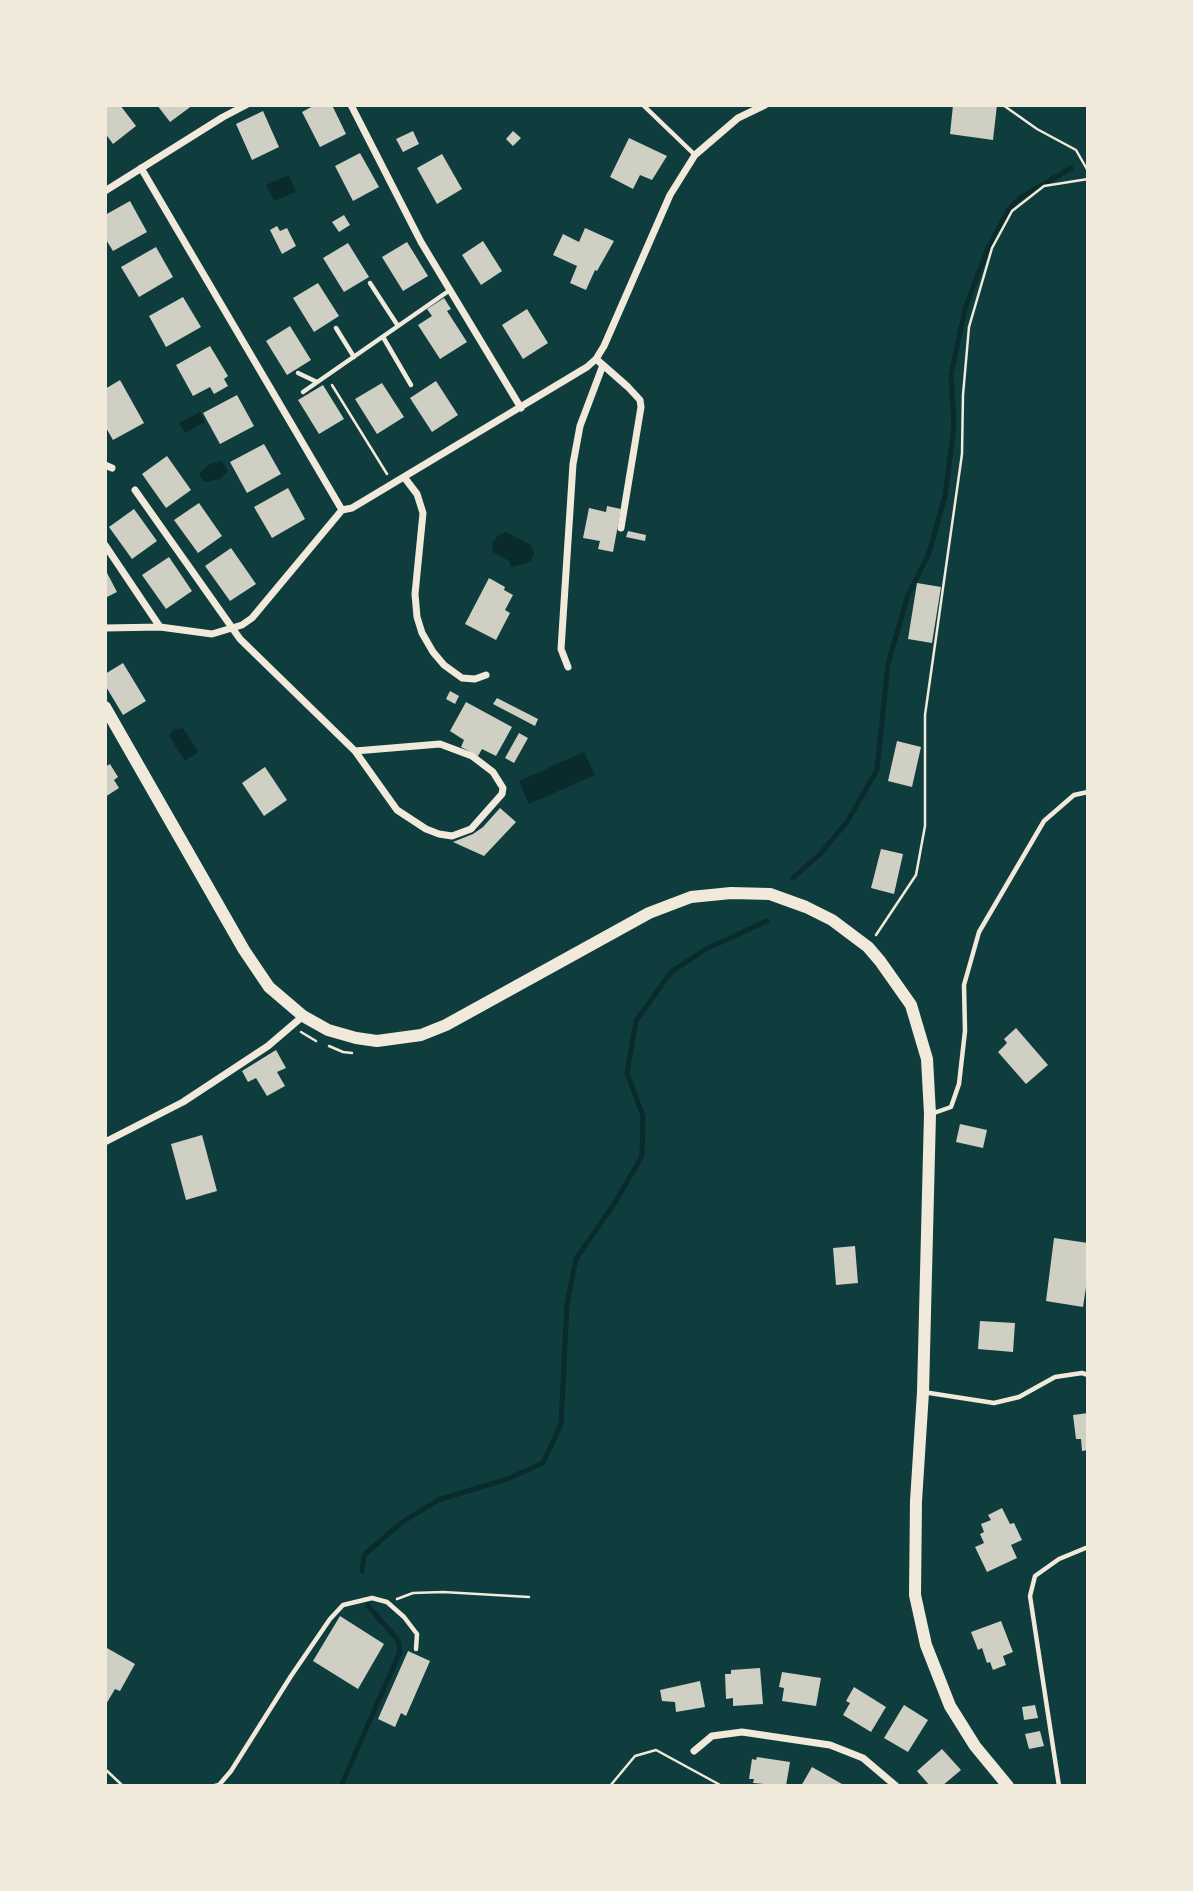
<!DOCTYPE html>
<html>
<head>
<meta charset="utf-8">
<style>
  body { margin:0 }
  #map { position:relative; width:1193px; height:1891px; overflow:hidden; background:#0f3d3e; font-family:Helvetica,sans-serif }
  canvas { display:block }
  .frame { position:absolute; inset:0; border:107px solid #f1e9da; pointer-events:none }
</style>
</head>
<body>
<div id="map">
<canvas width="1193" height="1891"></canvas>
<div class="frame"></div>
</div>
<script>
const g = document.querySelector('canvas').getContext('2d');
g.lineJoin = 'round';
function paint(path, color) { g.fillStyle = color; g.fill(path, 'evenodd'); }
const poly = rows => new Path2D(rows.map(r => 'M' + r).join(''));
function strokePath(path, color, width, dash) { g.strokeStyle = color; g.lineWidth = width; g.lineCap = dash ? 'butt' : 'round'; g.setLineDash(dash || []); g.stroke(path); }
const water = poly([
  [289,175,296,192,274,201,266,185],
  [200,412,205,422,185,433,179,423],
  [222,461,228,472,220,479,204,482,199,474,210,464],
  [506,532,531,545,534,552,531,562,511,567,509,561,493,552,492,544,497,536],
  [183,728,198,752,185,761,169,736,173,730],
  [584,752,595,775,529,804,519,781]
]);
const stream = poly([
  [793,878,820,854,847,822,877,770,888,664,908,595,929,553,945,496,954,426,951,375,965,309,988,248,1009,209,1020,198,1071,168],
  [362,1571,364,1555,401,1523,438,1500,507,1479,543,1463,561,1424,567,1304,576,1259,616,1201,642,1156,643,1116,627,1073,636,1021,671,972,706,949,767,921],
  [341,1786,400,1652,398,1640,367,1605]
]);
const building = poly([
  [105,105,120,105,136,126,113,144,105,133],
  [157,105,193,105,170,122],
  [315,105,332,105,346,134,320,147,302,112],
  [953,105,997,105,993,140,950,134],
  [263,111,279,147,252,160,236,124],
  [413,131,419,144,403,152,396,139],
  [513,131,521,138,513,146,506,139],
  [629,138,667,156,652,180,640,175,633,189,610,177],
  [360,153,379,187,353,201,335,166],
  [442,154,462,189,437,204,417,168],
  [130,201,147,232,113,251,105,238,105,215],
  [344,215,350,225,339,232,332,222],
  [277,226,280,231,287,228,296,246,282,254,270,230],
  [585,228,614,241,597,271,595,270,586,290,570,283,577,266,553,255,563,234,579,242],
  [483,241,502,271,481,285,462,255],
  [407,242,428,276,403,291,382,257],
  [348,243,369,277,344,292,323,258],
  [156,247,173,277,139,297,121,267],
  [318,283,339,316,314,332,293,298],
  [183,297,201,327,166,347,149,316],
  [444,298,451,309,447,311,467,342,440,359,418,325,432,316,427,309],
  [527,309,548,343,523,359,502,325],
  [290,326,311,360,287,375,266,341],
  [210,346,228,376,224,379,228,386,214,394,210,387,193,396,176,365],
  [120,380,144,423,113,440,105,426,105,389],
  [436,381,458,415,432,432,410,398],
  [382,383,404,417,377,434,355,399],
  [323,385,344,419,319,434,298,400],
  [237,395,254,426,220,444,203,413],
  [264,444,281,474,247,493,230,462],
  [167,456,191,490,166,508,142,474],
  [288,488,305,519,272,538,254,507],
  [199,503,222,536,198,553,174,520],
  [607,506,621,509,613,552,598,549,600,541,583,538,589,508,606,512],
  [134,509,157,541,132,559,109,527],
  [628,531,646,535,645,541,626,537],
  [231,548,256,584,230,601,205,566],
  [169,557,192,591,166,609,142,575],
  [105,569,117,592,105,598],
  [489,578,505,587,504,590,513,595,505,610,510,613,496,640,465,624],
  [917,583,941,587,932,643,908,639],
  [123,663,146,701,123,715,105,685,105,674],
  [450,691,459,696,455,704,446,699],
  [497,698,538,719,535,726,493,704],
  [466,702,512,727,496,756,482,749,478,756,461,747,464,740,450,731],
  [519,733,528,738,514,763,505,758],
  [897,741,921,747,912,787,888,781],
  [110,764,118,777,114,780,119,788,105,797,105,767],
  [265,767,287,800,264,816,242,783],
  [500,808,516,822,484,856,453,842,473,834,483,827],
  [881,849,903,854,894,894,871,888],
  [1016,1028,1048,1065,1026,1084,998,1052,1007,1043,1004,1039],
  [276,1050,286,1068,277,1072,285,1086,267,1096,256,1078,248,1082,242,1071],
  [960,1124,987,1130,983,1148,956,1142],
  [202,1135,217,1191,186,1200,171,1144],
  [1054,1238,1088,1243,1088,1274,1083,1307,1046,1301],
  [855,1246,858,1283,836,1285,833,1248],
  [980,1321,1015,1323,1013,1352,978,1349],
  [1088,1413,1088,1450,1082,1451,1081,1439,1076,1439,1073,1415],
  [1002,1508,1010,1524,1014,1523,1022,1540,1011,1545,1017,1558,987,1572,975,1547,984,1543,980,1534,984,1532,981,1524,991,1520,988,1515],
  [340,1616,384,1644,358,1689,313,1661],
  [1001,1621,1013,1652,1003,1656,1006,1665,993,1670,990,1662,987,1663,982,1648,978,1650,971,1632],
  [107,1648,135,1664,120,1691,115,1689,105,1706,105,1652],
  [408,1651,430,1661,406,1716,401,1713,395,1727,378,1719],
  [760,1668,763,1704,733,1706,733,1698,726,1699,725,1674,731,1674,731,1670],
  [782,1672,821,1678,816,1706,782,1701,784,1688,779,1687],
  [700,1681,705,1707,676,1712,675,1702,662,1701,660,1690],
  [854,1687,886,1707,871,1732,843,1715,850,1703,846,1701],
  [904,1705,928,1720,908,1752,884,1738],
  [1035,1705,1038,1718,1024,1720,1022,1707],
  [1040,1731,1044,1746,1029,1749,1025,1734],
  [942,1749,961,1770,942,1786,930,1786,917,1771],
  [757,1757,790,1762,786,1786,753,1783,754,1779,749,1779,752,1759,756,1760],
  [812,1767,842,1784,841,1786,801,1786]
]);
const path = poly([
  [1003,105,1037,129,1076,150,1088,171],
  [332,385,387,474],
  [876,935,916,875,925,826,925,715,962,454,963,395,969,327,992,248,1012,211,1044,186,1088,179],
  [301,1032,316,1041],
  [329,1046,343,1052,352,1053],
  [397,1599,413,1593,443,1592,529,1597],
  [105,1769,123,1786],
  [610,1786,635,1756,656,1750,722,1786]
]);
const service = poly([
  [643,105,695,155],
  [370,283,398,326],
  [336,328,354,357],
  [383,337,411,385],
  [298,373,317,382],
  [303,392,450,290],
  [931,1114,951,1107,959,1084,965,1031,964,985,979,932,1044,821,1074,795,1088,792],
  [923,1392,994,1403,1019,1397,1055,1377,1082,1373,1088,1375],
  [215,1786,219,1785,231,1771,291,1676,330,1619,343,1605,372,1598,387,1602,404,1617,417,1634,416,1649],
  [1059,1786,1030,1596,1035,1576,1059,1559,1088,1547]
]);
const minor = poly([
  [351,105,421,242,521,408],
  [141,168,342,510],
  [105,191,223,117,246,105],
  [603,365,628,387,640,400,641,407,621,528],
  [105,465,112,468],
  [404,477,417,494,423,513,415,594,417,617,422,633,433,652,444,665,462,678,475,679,486,675],
  [135,490,240,639,355,751,440,744,472,756,493,772,503,788,502,794,471,829,452,836,439,834,426,829,397,810,355,751],
  [105,545,160,627],
  [105,628,160,627,212,634,242,625,252,618,342,510,352,508,587,367,596,359,604,346,670,195,695,155,738,118,765,105],
  [568,667,561,649,573,464,580,426,603,365,596,359],
  [105,1142,183,1102,268,1046,303,1016],
  [694,1751,712,1736,742,1732,830,1745,863,1758,896,1786]
]);
const secondary = poly([
  [105,707,244,950,269,987,303,1016,328,1030,356,1038,377,1041,421,1035,446,1025,649,913,691,897,731,893,770,894,806,907,832,920,868,947,880,961,911,1005,927,1059,930,1114,923,1392,916,1501,915,1595,926,1645,950,1706,975,1746,1008,1786]
]);
paint(water, '#0a2a2b');
strokePath(stream, '#0a2a2b', 5);
paint(building, '#cfcfc3');
strokePath(path, '#f1e9da', 2.5);
strokePath(service, '#f1e9da', 4.5);
strokePath(minor, '#f1e9da', 7);
strokePath(secondary, '#f1e9da', 12);
</script>
</body>
</html>
